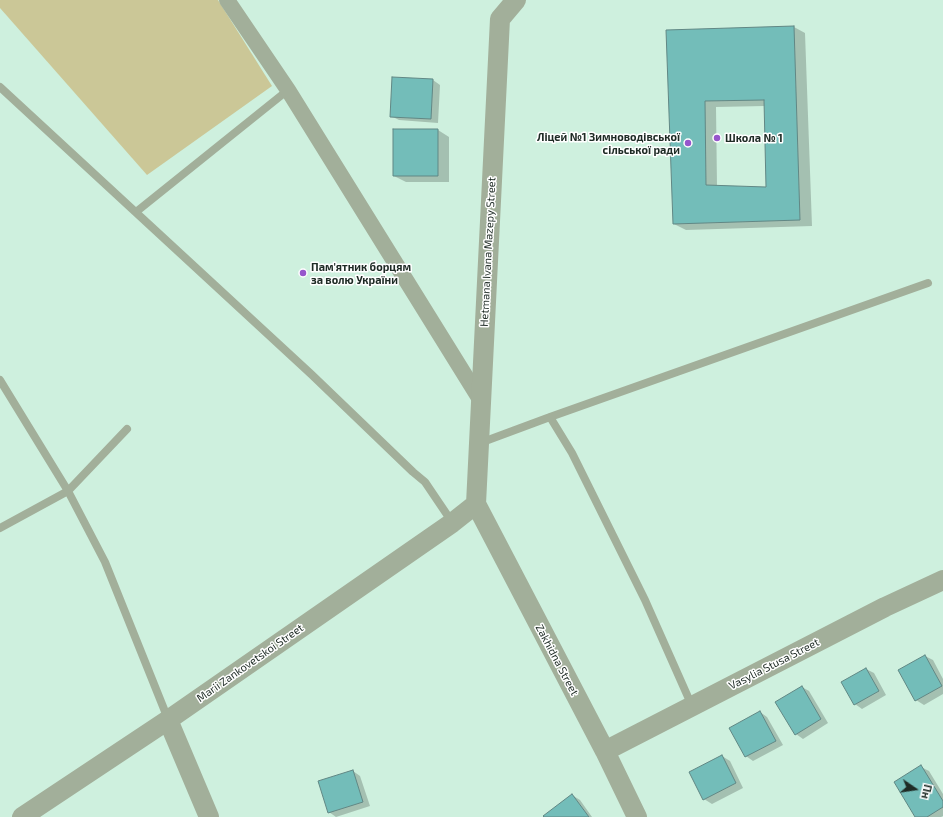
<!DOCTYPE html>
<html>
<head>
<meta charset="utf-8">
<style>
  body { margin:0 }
  #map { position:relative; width:943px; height:817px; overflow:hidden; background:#cef0de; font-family:"Exo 2",sans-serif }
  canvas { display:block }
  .north { position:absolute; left:895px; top:769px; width:40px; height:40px; -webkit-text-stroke:3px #fff; paint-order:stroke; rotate:103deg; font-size:11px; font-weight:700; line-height:16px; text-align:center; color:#1e2b25 }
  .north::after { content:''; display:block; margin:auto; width:14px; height:18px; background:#1e2b25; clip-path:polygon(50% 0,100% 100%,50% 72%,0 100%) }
</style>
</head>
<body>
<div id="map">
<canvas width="943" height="817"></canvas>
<div class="north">Пн</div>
</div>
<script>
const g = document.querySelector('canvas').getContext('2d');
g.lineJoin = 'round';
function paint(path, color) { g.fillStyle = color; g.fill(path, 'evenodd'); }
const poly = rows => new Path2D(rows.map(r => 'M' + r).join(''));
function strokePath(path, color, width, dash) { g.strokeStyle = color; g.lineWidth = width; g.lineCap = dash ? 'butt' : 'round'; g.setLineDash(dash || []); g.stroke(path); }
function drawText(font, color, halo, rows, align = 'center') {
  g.font = font + ' "Exo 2",sans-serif'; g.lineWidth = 3; g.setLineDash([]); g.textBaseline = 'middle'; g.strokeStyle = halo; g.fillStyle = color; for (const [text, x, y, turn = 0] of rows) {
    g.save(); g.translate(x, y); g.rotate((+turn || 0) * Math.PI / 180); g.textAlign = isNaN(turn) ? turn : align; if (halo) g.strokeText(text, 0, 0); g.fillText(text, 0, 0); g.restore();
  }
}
const green = poly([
  [0,0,218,0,272,86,147,175,0,8]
]);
const shadow = poly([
  [794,27,805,33,812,226,686,230,674,224,667,31],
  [765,106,767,188,717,186,716,107],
  [433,80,440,85,438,123,399,120,391,116],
  [438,130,449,137,449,182,406,182,394,176],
  [925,656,933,660,943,679,943,694,924,705,916,700],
  [866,669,874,673,886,695,862,709,855,704],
  [802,687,809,691,828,723,803,739,796,734],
  [760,712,767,717,783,745,753,761,746,756],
  [722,756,730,761,743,788,712,804,704,799],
  [921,767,929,771,943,794,943,816,941,817,916,817],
  [353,771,360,776,370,806,336,817,329,812],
  [572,795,580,800,592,817,545,817]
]);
const building = poly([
  [794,26,800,220,673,224,666,30,794,26],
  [764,100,766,187,706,185,705,101,764,100],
  [392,77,433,79,431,119,390,117,392,77],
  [393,129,438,129,438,176,393,176,393,129],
  [925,655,942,686,915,701,898,670,925,655],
  [866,668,879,691,854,705,841,682,866,668],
  [802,686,821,719,795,735,775,702,802,686],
  [760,711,776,741,745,757,729,728,760,711],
  [722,755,736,783,703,800,689,772,722,755],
  [921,765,943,801,943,807,927,817,915,817,894,782,921,765],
  [353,770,363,802,328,813,318,781,353,770],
  [572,794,589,817,544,817,543,816,572,794]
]);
const service = poly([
  [0,87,311,374,413,472,425,482,452,522],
  [136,212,288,90],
  [0,380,68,491,105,562,168,719],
  [550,417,572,453,645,600,692,706],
  [480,443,550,417,928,283],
  [0,528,68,491,127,429]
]);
const minor = poly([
  [227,0,288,90,481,401]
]);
const tertiary = poly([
  [476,504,500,19,516,0],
  [476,504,605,751,637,817],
  [168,720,209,817],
  [605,751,885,607,943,580],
  [22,817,168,720,452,523,476,504]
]);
const markers = [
  [717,138,4,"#9656cc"],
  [688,143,4,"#9656cc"],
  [303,273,4,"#9656cc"]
];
const poiNames = [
  ["Ліцей №1 Зимноводівської",680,137,"right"],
  ["сільської ради",680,150,"right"],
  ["Школа № 1",725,138],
  ["Пам'ятник борцям",311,267],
  ["за волю України",311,280]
];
const streetNames = [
  ["Hetmana Ivana Mazepy Street",488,252,-87],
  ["Zakhidna Street",557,660,62],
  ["Marii Zankovetskoi Street",250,663,-35],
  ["Vasylia Stusa Street",774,664,-27]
];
paint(green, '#cbc797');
paint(shadow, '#0003');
paint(building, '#73bdb9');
strokePath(building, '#618784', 1);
strokePath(service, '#a2af9a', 8);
strokePath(minor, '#a2af9a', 16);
strokePath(tertiary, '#a2af9a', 20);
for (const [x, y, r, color] of markers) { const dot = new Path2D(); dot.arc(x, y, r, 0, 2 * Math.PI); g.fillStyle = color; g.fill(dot); strokePath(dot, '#fff', 1.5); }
drawText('bold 11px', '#1e2b25', '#fff', poiNames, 'left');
drawText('11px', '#1e2b25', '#fff', streetNames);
</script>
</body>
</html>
